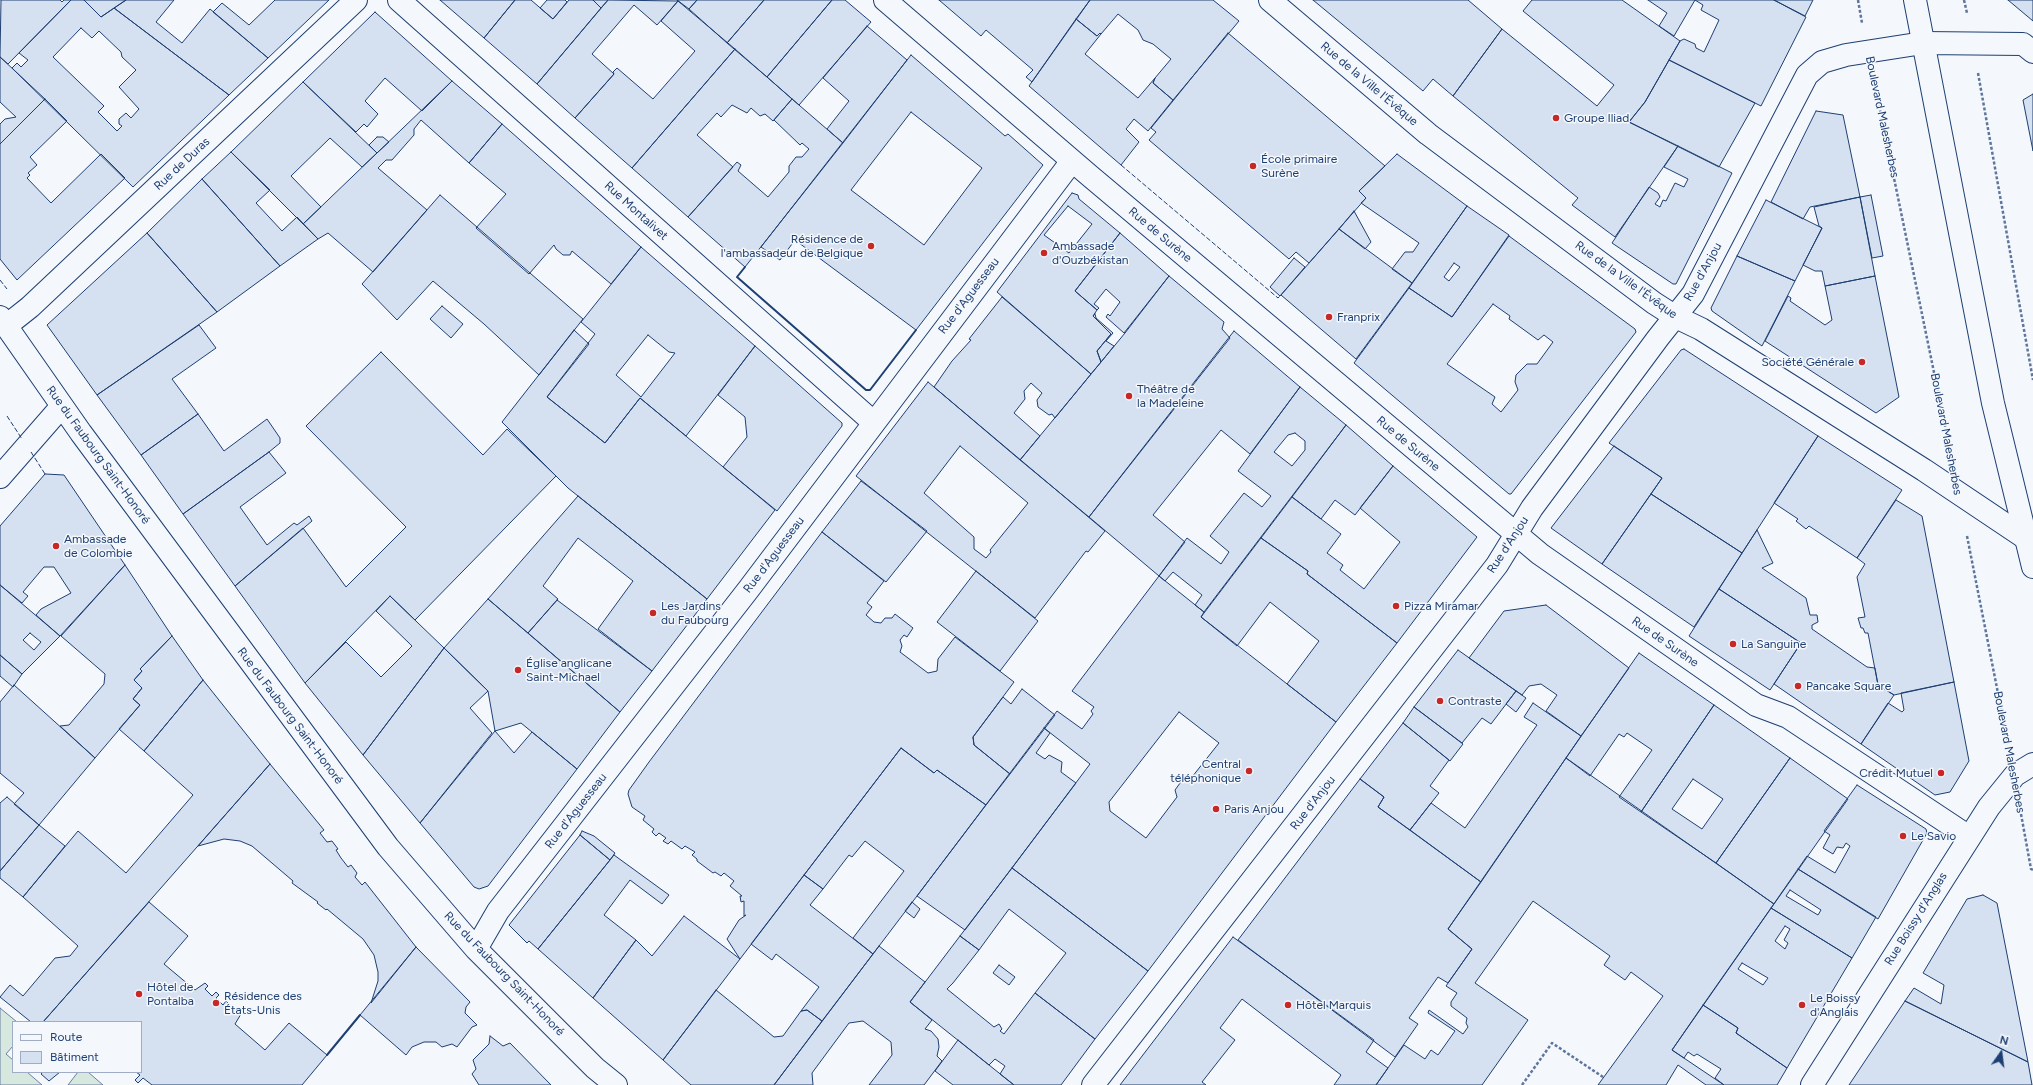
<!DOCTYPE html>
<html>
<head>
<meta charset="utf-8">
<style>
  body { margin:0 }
  #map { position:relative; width:2033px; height:1085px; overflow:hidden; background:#f4f7fb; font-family:Figtree,sans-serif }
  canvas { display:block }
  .legend { position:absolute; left:12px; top:1021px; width:130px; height:52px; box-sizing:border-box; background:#f4f7fb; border:1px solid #9eadc5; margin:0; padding:5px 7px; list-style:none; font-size:12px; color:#1d3f73 }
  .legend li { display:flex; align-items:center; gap:8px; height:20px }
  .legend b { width:20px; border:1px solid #9eadc5 }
  .north { position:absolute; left:1981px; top:1033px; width:40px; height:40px; -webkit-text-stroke:3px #f4f7fb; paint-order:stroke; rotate:14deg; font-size:11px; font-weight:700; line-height:16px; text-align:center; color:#1d3f73 }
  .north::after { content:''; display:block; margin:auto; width:14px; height:18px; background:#1d3f73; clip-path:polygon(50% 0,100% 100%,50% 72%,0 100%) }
</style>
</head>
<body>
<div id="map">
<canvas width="2033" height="1085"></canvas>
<ul class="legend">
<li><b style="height:5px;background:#f4f7fb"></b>Route</li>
<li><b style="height:11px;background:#d5e0f0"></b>Bâtiment</li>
</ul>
<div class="north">N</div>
</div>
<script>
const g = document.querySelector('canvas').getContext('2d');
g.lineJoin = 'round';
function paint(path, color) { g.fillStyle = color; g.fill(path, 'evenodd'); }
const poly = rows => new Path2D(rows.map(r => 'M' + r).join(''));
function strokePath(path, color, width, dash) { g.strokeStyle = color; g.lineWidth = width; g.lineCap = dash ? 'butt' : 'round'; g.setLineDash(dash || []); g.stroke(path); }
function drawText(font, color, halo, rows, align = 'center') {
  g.font = font + ' Figtree,sans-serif'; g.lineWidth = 3; g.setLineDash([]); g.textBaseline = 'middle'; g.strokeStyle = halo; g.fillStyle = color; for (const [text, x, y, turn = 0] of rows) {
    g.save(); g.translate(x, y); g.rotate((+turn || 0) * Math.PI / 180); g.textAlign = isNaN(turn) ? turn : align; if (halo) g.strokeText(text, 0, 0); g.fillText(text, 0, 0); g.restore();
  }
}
const green = poly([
  [0,1008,17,1022,13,1022,13,1046,6,1054,13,1060,13,1072,27,1072,42,1085,0,1085,0,1008],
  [78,1072,88,1072,103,1085,68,1085,78,1072]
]);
const building = poly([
  [1,0,60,0,62,2,64,0,71,0,8,64,0,57,1,0],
  [71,0,84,0,101,17,114,8,229,95,133,187,12,68,17,63,21,67,28,60,19,53,71,0],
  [81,28,92,38,99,31,121,52,122,57,136,70,119,87,139,109,131,118,126,113,119,119,119,124,122,126,117,131,98,112,104,106,53,57,81,28],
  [84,0,126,0,101,17,84,0],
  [126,0,174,0,156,22,182,43,210,9,268,58,229,95,114,8,126,0],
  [275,0,329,0,268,58,213,12,222,3,249,25,275,0],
  [440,0,515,0,484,38,440,0],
  [515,0,531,0,553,19,569,0,593,0,601,8,537,84,484,38,515,0],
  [547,0,565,0,567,2,553,19,540,8,547,0],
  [593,0,608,0,601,8,593,0],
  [608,0,678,1,657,25,634,5,592,54,614,74,575,118,537,84,608,0],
  [677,0,697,0,689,9,677,0],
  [697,0,764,0,727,43,689,9,697,0],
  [764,0,832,0,767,77,727,43,764,0],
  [832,0,845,0,871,22,799,105,767,77,832,0],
  [939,0,1090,0,1032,82,1026,77,1033,70,986,30,981,36,939,0],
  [1090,0,1213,0,1239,21,1173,100,1153,83,1155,78,1171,59,1153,44,1143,40,1138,30,1118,14,1101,34,1100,33,1097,36,1076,19,1090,0],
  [1313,0,1468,0,1502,29,1453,96,1433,79,1423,91,1313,0],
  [1532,0,1622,0,1680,41,1645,102,1629,122,1678,146,1615,237,1572,205,1578,198,1453,96,1502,29,1597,106,1601,101,1614,85,1523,11,1532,0],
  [1648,0,1695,0,1674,36,1659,26,1667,13,1648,0],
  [1695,0,1774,0,1806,17,1761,106,1669,60,1680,41,1684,39,1695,44,1696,48,1704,52,1719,20,1701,10,1703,5,1695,0],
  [1774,0,1813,0,1805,16,1774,0],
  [2008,0,2033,0,2033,21,2008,0],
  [678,1,735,49,632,168,575,118,614,74,613,72,617,68,653,99,695,51,661,21,678,1],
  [375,12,452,81,422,111,385,78,365,101,378,114,367,127,364,124,356,132,303,82,375,12],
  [1076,19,1097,36,1100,33,1101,34,1085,54,1138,98,1155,78,1153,83,1173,100,1148,131,1134,119,1126,129,1139,142,1121,165,1029,86,1076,19],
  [867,26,907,60,843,143,827,129,849,101,823,78,867,26],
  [1228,33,1385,166,1359,191,1366,198,1309,263,1296,252,1289,259,1149,140,1156,132,1151,128,1228,33],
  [735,49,792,99,773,121,765,114,760,116,751,108,747,113,732,105,721,117,717,113,697,135,733,167,688,217,632,168,735,49],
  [911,55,1005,136,1008,134,1043,165,916,330,795,240,780,260,761,247,911,55],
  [911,112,982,168,924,245,851,190,911,112],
  [0,57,45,99,0,144,0,124,5,119,16,117,0,102,0,57],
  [1669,60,1755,103,1719,167,1629,122,1645,102,1669,60],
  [452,81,502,124,469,163,421,120,414,129,414,135,392,160,386,160,378,168,427,210,373,272,328,233,318,239,303,224,452,81],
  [303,82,377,153,362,167,330,138,291,176,321,207,303,224,231,152,303,82],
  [2033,94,2033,151,2023,100,2033,94],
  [45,99,67,121,30,157,37,165,28,173,30,175,27,178,51,203,101,154,125,178,17,280,0,259,0,144,45,99],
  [792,99,843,143,745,267,688,217,737,162,741,165,738,171,768,197,789,172,789,166,796,157,802,157,809,149,802,143,800,145,774,120,792,99],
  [1816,111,1843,115,1860,197,1810,207,1803,219,1771,202,1816,111],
  [502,124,641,247,611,284,572,251,570,255,563,255,556,249,554,245,529,274,476,228,506,194,469,163,502,124],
  [377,137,383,137,389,142,377,153,369,145,377,137],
  [1678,146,1732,173,1676,284,1673,284,1612,243,1649,187,1658,193,1660,197,1655,204,1660,207,1663,200,1666,201,1675,183,1684,187,1688,179,1664,167,1678,146],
  [231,152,270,190,256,203,282,231,297,217,318,239,280,266,202,179,231,152],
  [1397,154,1467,206,1412,283,1392,269,1405,252,1413,252,1419,243,1361,203,1366,198,1359,191,1397,154],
  [202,179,280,266,217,312,147,233,202,179],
  [1072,193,1078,195,1079,199,1120,233,1075,291,1097,310,1093,316,1111,334,1097,351,1101,362,1091,374,997,292,1072,193],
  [1068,206,1092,224,1069,253,1044,235,1068,206],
  [440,195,583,319,539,375,484,324,433,281,397,320,362,284,440,195],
  [1871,195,1883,256,1872,258,1860,197,1871,195],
  [1860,197,1875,276,1825,286,1822,271,1815,271,1803,265,1822,228,1819,226,1814,207,1860,197],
  [1766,200,1822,228,1795,281,1737,256,1766,200],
  [1467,206,1509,235,1452,317,1409,288,1467,206],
  [1454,263,1460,267,1449,281,1444,277,1454,263],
  [1354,211,1371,242,1365,249,1339,229,1354,211],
  [1339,229,1412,283,1356,359,1281,295,1339,229],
  [147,233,217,312,97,395,47,325,147,233],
  [1120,233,1169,276,1124,333,1106,317,1108,314,1110,316,1120,302,1106,289,1094,304,1099,308,1097,310,1075,291,1120,233],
  [1509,236,1635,329,1636,332,1511,494,1509,494,1354,363,1409,288,1452,317,1509,236],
  [1493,304,1510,316,1509,319,1538,340,1544,335,1553,342,1537,364,1527,364,1516,375,1515,382,1518,390,1501,412,1492,404,1495,397,1447,364,1493,304],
  [641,247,755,346,686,436,640,398,605,443,547,397,595,334,581,322,641,247],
  [648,335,669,352,675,353,641,397,616,375,648,335],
  [1737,256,1795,281,1762,346,1712,311,1711,308,1737,256],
  [1294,258,1305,267,1280,296,1270,287,1294,258],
  [1169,276,1224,322,1222,329,1230,338,1089,517,1020,460,1125,333,1169,276],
  [1875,276,1899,397,1876,413,1765,341,1788,296,1791,298,1790,301,1825,325,1832,320,1825,286,1875,276],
  [1002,297,1091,374,1055,418,1052,414,1049,415,1038,407,1037,400,1042,393,1031,383,1024,391,1025,399,1014,413,1040,436,1020,460,934,387,952,361,971,340,969,339,1002,297],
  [442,306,463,324,451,338,430,319,442,306],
  [1095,314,1096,318,1113,333,1106,341,1114,346,1101,362,1097,351,1111,334,1093,316,1095,314],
  [199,325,216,348,172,379,198,414,141,455,97,395,199,325],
  [574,330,589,344,547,397,605,443,640,398,775,510,707,599,568,488,502,422,574,330],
  [1234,331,1300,387,1250,454,1221,430,1153,515,1185,542,1159,576,1089,517,1234,331],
  [755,346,842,423,842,426,777,511,723,467,747,437,745,417,718,395,755,346],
  [1684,349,1818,436,1742,553,1651,494,1662,478,1609,443,1681,350,1684,349],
  [381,352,483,455,507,429,556,476,415,620,390,596,305,683,235,586,303,528,346,587,406,527,306,426,381,352],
  [928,382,1105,531,1088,552,1086,551,1035,618,856,476,928,382],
  [960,446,1028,503,990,550,991,552,986,558,974,549,974,537,924,493,960,446],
  [1300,387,1346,425,1204,612,1195,605,1202,595,1173,572,1165,581,1159,576,1187,538,1221,564,1229,552,1210,536,1244,493,1262,507,1271,496,1238,471,1300,387],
  [1295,433,1305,441,1305,450,1292,466,1274,452,1288,435,1295,433],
  [198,414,224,451,267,419,280,438,280,443,269,452,183,514,141,455,198,414],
  [1346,425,1393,466,1355,515,1335,500,1321,519,1292,497,1346,425],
  [1818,436,1902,490,1857,558,1809,526,1806,529,1796,521,1798,519,1774,503,1818,436],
  [1614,446,1662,478,1602,564,1551,528,1614,446],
  [269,452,286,473,240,507,267,545,294,523,297,525,309,516,312,521,235,586,183,514,269,452],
  [1393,466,1477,537,1397,643,1307,574,1308,571,1261,538,1292,497,1341,534,1327,553,1343,565,1340,570,1364,589,1400,542,1360,508,1393,466],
  [45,474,64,475,125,565,60,636,36,615,41,609,71,593,54,567,44,567,23,592,28,596,22,603,0,585,0,526,45,474],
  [861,481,927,531,886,582,822,532,861,481],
  [1651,494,1742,553,1694,627,1602,564,1651,494],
  [578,496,707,599,652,671,598,629,633,581,578,538,543,586,558,599,528,633,488,599,578,496],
  [1896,500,1922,516,1954,682,1894,695,1878,685,1868,633,1865,633,1863,628,1861,628,1858,618,1865,617,1857,577,1865,564,1857,558,1896,500],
  [1757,530,1773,563,1762,568,1806,598,1810,615,1817,615,1818,622,1812,625,1812,629,1867,667,1875,668,1878,685,1894,695,1861,744,1774,684,1801,643,1719,589,1757,530],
  [822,532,884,581,867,603,872,607,866,615,874,622,881,623,885,618,892,618,895,614,913,628,907,637,904,635,900,640,902,646,900,652,928,673,937,671,938,659,955,637,1014,682,973,737,974,745,1010,774,986,805,937,770,934,773,901,748,740,959,727,939,739,920,746,915,744,916,744,901,741,902,740,896,742,896,730,886,734,881,724,873,721,876,715,872,713,873,697,861,697,859,692,855,695,852,685,846,682,849,671,841,668,844,663,841,666,838,659,833,656,836,652,832,654,829,643,820,645,816,632,807,628,794,629,790,649,762,822,532],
  [1261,538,1308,571,1307,574,1397,643,1336,722,1287,684,1319,641,1270,602,1237,646,1201,617,1261,538],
  [125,565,172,636,140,669,142,671,134,680,142,688,133,699,140,705,95,758,60,726,69,725,104,684,105,674,61,636,125,565],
  [976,571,1038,621,1000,671,937,622,976,571],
  [1159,576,1204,612,1201,617,1336,722,1148,971,1012,868,1090,764,1044,728,1057,711,1082,729,1093,714,1091,711,1094,707,1072,691,1159,576],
  [1179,712,1219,743,1192,777,1187,777,1183,779,1175,790,1177,797,1146,838,1110,811,1109,802,1179,712],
  [0,585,60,636,22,674,0,655,0,585],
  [30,633,41,642,34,650,23,640,30,633],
  [1719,589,1801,643,1770,690,1689,636,1719,589],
  [390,596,444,648,363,755,305,683,346,642,381,677,412,646,376,611,390,596],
  [488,599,620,712,577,769,521,723,495,731,488,691,444,648,488,599],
  [557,600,652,671,620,712,528,633,557,600],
  [1546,605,1629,668,1581,736,1546,711,1557,695,1541,684,1529,686,1522,695,1469,658,1504,611,1546,605],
  [172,636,203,680,144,751,119,729,140,705,133,699,142,688,134,680,142,671,140,669,172,636],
  [444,648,488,691,470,708,492,733,420,823,363,755,444,648],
  [1458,650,1516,691,1491,724,1482,718,1462,743,1414,707,1458,650],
  [1639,653,1714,705,1641,812,1619,797,1652,750,1627,733,1624,737,1619,734,1590,776,1566,758,1639,653],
  [0,655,22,674,13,687,0,676,0,655],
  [203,680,270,764,43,1022,31,1022,0,997,10,985,23,996,55,958,70,956,78,946,23,897,78,831,126,873,193,795,144,751,203,680],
  [1954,682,1969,761,1950,792,1935,795,1861,744,1888,703,1902,712,1904,710,1901,693,1954,682],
  [14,685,95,758,39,825,14,804,24,793,0,773,0,702,14,685],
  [1022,689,1055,715,1010,774,974,745,973,737,1003,697,1011,704,1022,689],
  [1516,691,1526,698,1516,712,1506,704,1516,691],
  [1533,703,1581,736,1481,882,1410,830,1431,803,1465,828,1537,725,1524,717,1533,703],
  [1714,705,1790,758,1716,863,1641,812,1714,705],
  [1693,779,1723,799,1702,829,1672,809,1693,779],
  [1414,707,1463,744,1450,761,1403,723,1414,707],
  [1403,723,1449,760,1430,786,1439,793,1410,830,1378,807,1384,797,1360,779,1403,723],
  [1044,728,1050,733,1036,753,1045,759,1049,755,1062,762,1061,772,1076,783,965,930,917,896,1044,728],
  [495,731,514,753,532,732,577,769,488,886,479,889,474,887,420,823,495,731],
  [901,748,934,773,937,770,986,805,873,954,853,938,904,871,865,841,852,857,849,855,823,889,804,875,901,748],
  [1566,758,1774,904,1672,1050,1724,1085,1706,1085,1678,1065,1666,1085,1598,1085,1663,996,1631,972,1625,980,1604,965,1610,956,1533,901,1475,983,1528,1020,1482,1085,1376,1085,1404,1045,1425,1059,1431,1050,1438,1055,1455,1031,1428,1013,1429,1010,1463,1034,1468,1027,1466,1023,1467,1018,1451,1006,1451,1002,1457,993,1446,986,1472,949,1448,929,1566,758],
  [1790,758,1848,799,1774,904,1716,863,1790,758],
  [270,764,324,830,320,833,327,842,332,841,338,849,336,850,341,858,348,867,351,865,357,873,355,877,362,885,365,882,416,947,371,1003,378,981,378,972,374,955,363,939,327,909,326,910,317,903,318,902,292,883,293,881,252,846,240,841,224,839,198,846,270,764],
  [1360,779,1384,797,1378,807,1481,882,1448,929,1472,949,1448,983,1438,977,1409,1018,1418,1024,1395,1057,1238,940,1360,779],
  [1857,785,1926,829,1927,833,1878,919,1798,869,1807,856,1835,873,1850,846,1846,843,1843,848,1837,847,1833,854,1823,848,1830,835,1824,831,1857,785],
  [7,797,39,825,0,871,0,803,7,797],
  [39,825,65,846,23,897,0,878,0,871,39,825],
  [582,831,594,836,615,853,610,860,580,835,582,831],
  [580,835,610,860,538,949,529,941,527,943,509,925,580,835],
  [614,855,669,895,662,904,630,880,604,915,636,940,593,998,538,949,614,855],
  [1012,868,1148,971,1095,1039,1035,993,1066,953,1009,909,979,950,960,936,1012,868],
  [1798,869,1876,917,1852,958,1771,908,1798,869],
  [1790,890,1821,910,1818,915,1786,896,1790,890],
  [804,875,823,889,810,905,873,954,822,1021,807,1010,801,1011,819,987,776,954,772,960,751,944,804,875],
  [1983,895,1997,903,2028,1062,1905,1001,1914,988,1941,1004,1944,985,1923,973,1967,899,1983,895],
  [149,902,188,936,164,964,195,990,205,983,208,986,205,989,212,996,216,992,219,995,216,998,223,1005,226,1001,229,1004,226,1007,235,1014,237,1011,241,1014,235,1024,265,1050,289,1023,327,1055,302,1085,152,1085,143,1078,138,1083,135,1080,140,1075,136,1072,141,1072,141,1022,43,1022,149,902],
  [912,902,920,909,914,918,905,911,912,902],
  [1771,908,1852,958,1787,1068,1736,1033,1738,1028,1703,1005,1771,908],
  [1785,926,1790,929,1784,940,1788,943,1785,949,1775,941,1785,926],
  [1742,963,1768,978,1763,985,1738,969,1742,963],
  [684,916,740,959,663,1060,593,998,636,940,652,956,684,916],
  [960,936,979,950,953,983,947,989,994,1027,999,1024,1002,1029,1000,1031,1004,1034,1035,993,1095,1039,1061,1085,1014,1085,1000,1074,1005,1066,995,1059,989,1065,910,1002,960,936],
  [1233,937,1374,1040,1366,1052,1388,1068,1376,1085,1334,1085,1341,1075,1242,999,1220,1028,1235,1040,1202,1082,1206,1085,1120,1085,1233,937],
  [879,946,925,982,910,1002,932,1020,925,1029,931,1031,938,1039,939,1047,937,1056,942,1061,924,1085,869,1085,892,1055,891,1042,863,1021,849,1023,812,1073,813,1085,774,1085,879,946],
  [416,947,470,1002,466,1007,465,1013,477,1025,472,1027,457,1047,452,1044,442,1047,436,1042,424,1042,412,1047,406,1055,360,1015,416,947],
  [999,965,1015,977,1009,985,993,973,999,965],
  [716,990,774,1037,783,1036,801,1011,807,1010,822,1021,774,1085,691,1085,663,1060,716,990],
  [1905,1001,2028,1062,2032,1085,1849,1085,1905,1001],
  [1703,1005,1738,1028,1736,1033,1787,1068,1777,1085,1724,1085,1715,1078,1721,1069,1697,1054,1694,1056,1688,1052,1684,1058,1672,1050,1703,1005],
  [490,1036,503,1046,510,1043,551,1085,479,1085,472,1074,476,1069,473,1060,489,1044,490,1036],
  [958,1040,989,1065,1014,1085,953,1085,935,1071,958,1040],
  [43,1072,60,1072,49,1081,41,1074,43,1072]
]);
const path = poly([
  [1858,0,1862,23],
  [1964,0,1967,13],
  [1978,73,2033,380],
  [1874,81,1950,450],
  [1967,536,2008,744],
  [2021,814,2031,869,2033,870],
  [1522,1085,1552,1043,1603,1077]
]);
const minor = poly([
  [399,0,873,422],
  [885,0,1090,176,1540,554,1756,705,1788,717,1969,837],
  [1270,0,1428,134,1654,303,1676,317,1701,329,1924,470,2027,539,2033,539],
  [0,317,81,433,388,847,476,949,595,1068,616,1085],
  [6,326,30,307,356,0],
  [0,477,62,406],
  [476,949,498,911,748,590,1072,161],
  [1093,1085,1497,565,1532,508,1658,338,1693,294,1807,75,1822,62,1846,55,1923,43,2023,44,2033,52],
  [1812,1085,1989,807,2015,775,2033,764]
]);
const major = poly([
  [1915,0,1993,403,2033,567]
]);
const fence = poly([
  [1121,165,1278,298,1280,296],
  [0,280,7,289],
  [7,416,22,439],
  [31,452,45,474]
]);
const wall = poly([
  [745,267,737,277,866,390,870,390,916,330],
  [327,1055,360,1015]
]);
const markers = [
  [1556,118,4,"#c62828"],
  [1253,166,4,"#c62828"],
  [871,246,4,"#c62828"],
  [1044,253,4,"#c62828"],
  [1329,317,4,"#c62828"],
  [1862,362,4,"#c62828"],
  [1129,396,4,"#c62828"],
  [56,546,4,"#c62828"],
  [1396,606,4,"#c62828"],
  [653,613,4,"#c62828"],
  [1733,644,4,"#c62828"],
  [518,670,4,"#c62828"],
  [1798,686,4,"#c62828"],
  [1440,701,4,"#c62828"],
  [1249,771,4,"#c62828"],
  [1941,773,4,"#c62828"],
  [1216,809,4,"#c62828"],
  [1903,836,4,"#c62828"],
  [139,994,4,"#c62828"],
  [216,1003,4,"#c62828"],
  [1288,1005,4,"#c62828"],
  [1802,1005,4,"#c62828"]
];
const streetNames = [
  ["Rue de la Ville l'Évêque",1369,84,40],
  ["Boulevard Malesherbes",1882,117,78],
  ["Rue de Duras",182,164,-43],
  ["Rue Montalivet",636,211,42],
  ["Rue de Surène",1160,235,40],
  ["Rue d'Anjou",1703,272,-61],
  ["Rue de la Ville l'Évêque",1626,280,36],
  ["Rue d'Aguesseau",969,296,-53],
  ["Boulevard Malesherbes",1946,434,79],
  ["Rue de Surène",1408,444,40],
  ["Rue du Faubourg Saint-Honoré",98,455,54],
  ["Rue d'Anjou",1508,545,-57],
  ["Rue d'Aguesseau",774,555,-53],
  ["Rue de Surène",1665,642,35],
  ["Rue du Faubourg Saint-Honoré",290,716,53],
  ["Boulevard Malesherbes",2009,752,79],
  ["Rue d'Anjou",1313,803,-52],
  ["Rue d'Aguesseau",576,811,-52],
  ["Rue Boissy d'Anglas",1916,919,-58],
  ["Rue du Faubourg Saint-Honoré",504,974,46]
];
const poiNames = [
  ["Groupe Iliad",1564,118],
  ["École primaire",1261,159],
  ["Surène",1261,173],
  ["Résidence de",863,239,"right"],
  ["l'ambassadeur de Belgique",863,253,"right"],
  ["Ambassade",1052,246],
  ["d'Ouzbékistan",1052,260],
  ["Franprix",1337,317],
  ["Société Générale",1854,362,"right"],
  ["Théâtre de",1137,389],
  ["la Madeleine",1137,403],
  ["Ambassade",64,539],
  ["de Colombie",64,553],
  ["Les Jardins",661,606],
  ["du Faubourg",661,620],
  ["Pizza Miramar",1404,606],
  ["La Sanguine",1741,644],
  ["Église anglicane",526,663],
  ["Saint-Michael",526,677],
  ["Pancake Square",1806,686],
  ["Contraste",1448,701],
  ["Central",1241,764,"right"],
  ["téléphonique",1241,778,"right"],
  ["Crédit Mutuel",1933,773,"right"],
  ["Paris Anjou",1224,809],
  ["Le Savio",1911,836],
  ["Hôtel de",147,987],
  ["Pontalba",147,1001],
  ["Résidence des",224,996],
  ["États-Unis",224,1010],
  ["Le Boissy",1810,998],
  ["d'Anglais",1810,1012],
  ["Hôtel Marquis",1296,1005]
];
paint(green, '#d7e8df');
strokePath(green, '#687fa3', 1);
paint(building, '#d5e0f0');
strokePath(building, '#1d3f73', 1);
strokePath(minor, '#1d3f73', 24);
strokePath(major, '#1d3f73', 24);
strokePath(path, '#5e769c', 2.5, [3, 2]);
strokePath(minor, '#f4f7fb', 22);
strokePath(major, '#f4f7fb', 22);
strokePath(fence, '#1d3f73', 1, [5, 2]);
strokePath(wall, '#1d3f73', 2);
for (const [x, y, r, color] of markers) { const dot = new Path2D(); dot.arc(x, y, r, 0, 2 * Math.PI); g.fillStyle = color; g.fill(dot); strokePath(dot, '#f4f7fb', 1.5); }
drawText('12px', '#1d3f73', '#f4f7fb', streetNames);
drawText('12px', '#1d3f73', '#f4f7fb', poiNames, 'left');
</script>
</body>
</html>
